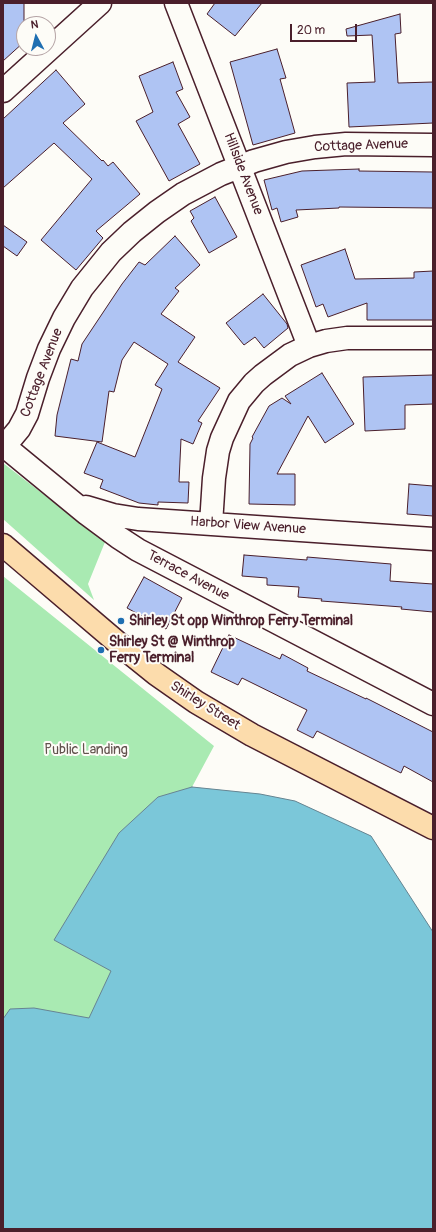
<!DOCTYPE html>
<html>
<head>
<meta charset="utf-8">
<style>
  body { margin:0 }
  #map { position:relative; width:436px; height:1232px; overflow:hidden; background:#fdfcf7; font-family:Pangolin,sans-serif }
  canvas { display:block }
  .frame { position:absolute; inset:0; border:4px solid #4a1f2b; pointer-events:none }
  .north { position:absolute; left:16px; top:16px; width:40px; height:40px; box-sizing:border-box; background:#fdfcf7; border:1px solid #b5a4a5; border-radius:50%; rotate:353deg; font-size:11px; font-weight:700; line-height:16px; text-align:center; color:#4a1f2b }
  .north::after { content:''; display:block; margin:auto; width:14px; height:18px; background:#1f6fb2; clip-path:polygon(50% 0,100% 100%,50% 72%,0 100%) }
  .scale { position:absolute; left:290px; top:24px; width:67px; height:18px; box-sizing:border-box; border:2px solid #4a1f2b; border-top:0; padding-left:5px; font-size:12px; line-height:14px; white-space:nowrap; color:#4a1f2b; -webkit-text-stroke:3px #fdfcf7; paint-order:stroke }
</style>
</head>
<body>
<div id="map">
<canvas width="436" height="1232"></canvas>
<div class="frame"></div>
<div class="north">N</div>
<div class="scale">20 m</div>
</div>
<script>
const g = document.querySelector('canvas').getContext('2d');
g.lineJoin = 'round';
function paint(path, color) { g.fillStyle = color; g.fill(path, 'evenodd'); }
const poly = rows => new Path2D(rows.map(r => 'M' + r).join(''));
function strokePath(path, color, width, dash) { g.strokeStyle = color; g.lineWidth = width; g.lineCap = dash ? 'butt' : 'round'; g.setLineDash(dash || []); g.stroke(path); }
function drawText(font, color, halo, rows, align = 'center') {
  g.font = font + ' Pangolin,sans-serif'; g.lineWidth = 4; g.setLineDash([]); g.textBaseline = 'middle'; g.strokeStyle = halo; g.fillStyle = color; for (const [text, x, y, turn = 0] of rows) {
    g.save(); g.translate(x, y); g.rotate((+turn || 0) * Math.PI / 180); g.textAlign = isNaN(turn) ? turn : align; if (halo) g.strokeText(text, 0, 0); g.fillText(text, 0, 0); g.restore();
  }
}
const green = poly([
  [3,463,105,542,88,584,94,600,3,519],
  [3,576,214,746,192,787,260,794,295,801,371,836,433,932,433,1229,3,1176]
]);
const water = poly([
  [192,787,260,794,295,801,371,836,433,932,433,1229,3,1229,3,1019,10,1009,34,1008,89,1018,111,971,54,940,119,833,158,797,192,787]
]);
const building = poly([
  [3,3,24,3,24,42,3,61,3,3],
  [215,3,262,3,235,36,207,14,215,3],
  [400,14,401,33,395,34,398,83,433,82,433,123,349,127,347,83,375,82,372,35,347,36,346,29,400,14],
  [277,49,286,78,280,79,295,133,253,145,230,62,277,49],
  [173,62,183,89,176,92,190,117,178,124,200,164,169,181,136,121,153,112,139,76,173,62],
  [56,70,85,104,63,123,102,161,103,160,108,166,113,162,140,194,96,231,103,238,76,270,41,240,92,179,54,143,3,188,3,119,56,70],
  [359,169,359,171,433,172,433,208,339,207,339,208,296,210,298,217,281,222,277,208,272,210,264,180,302,171,359,169],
  [215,197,237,237,209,253,191,221,194,218,190,211,215,197],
  [3,225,27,242,17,256,3,246,3,225],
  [175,236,200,265,175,288,179,291,161,314,195,337,178,362,220,388,198,421,202,423,193,444,181,439,179,482,189,482,188,503,158,502,158,505,139,503,100,488,103,480,84,473,97,442,135,457,162,389,155,385,168,364,134,342,122,360,114,392,109,391,102,442,55,436,57,415,71,359,78,361,82,344,122,284,139,262,145,265,175,236],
  [345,249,355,279,414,278,414,272,433,271,433,320,367,320,367,303,328,317,323,304,316,307,301,265,345,249],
  [263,294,287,324,288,328,264,348,255,337,244,345,226,323,263,294],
  [322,373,354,424,325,443,308,416,277,474,295,474,295,505,249,504,250,444,253,438,252,437,269,406,282,398,291,404,285,396,322,373],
  [433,375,433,404,405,405,405,429,365,431,363,377,433,375],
  [409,484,433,486,433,516,407,514,409,484],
  [244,555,307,560,307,557,391,564,390,581,433,584,433,612,401,609,402,607,321,601,322,599,298,597,299,587,267,585,267,578,242,576,244,555],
  [144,577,182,598,166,629,127,608,144,577],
  [229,635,280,659,282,654,308,668,307,671,366,699,366,698,433,732,433,782,404,766,401,773,317,731,313,738,297,730,307,710,242,678,238,685,211,672,229,635]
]);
const minor = poly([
  [176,3,309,346],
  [3,91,100,3],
  [3,445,9,441,19,429,27,414,38,378,49,349,64,318,82,288,111,252,132,232,157,212,183,194,221,174,254,161,286,152,315,147,346,144,433,145],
  [3,445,87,514,118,537,138,550,433,704],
  [86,507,113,515,138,519,433,539],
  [211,524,214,478,218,451,222,438,239,401,254,383,263,375,290,355,309,346,326,341,347,338,433,338]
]);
const major = poly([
  [3,545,125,649,156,674,196,702,252,735,433,828]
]);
const markers = [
  [121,621,4,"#1f6fb2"],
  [101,650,4,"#1f6fb2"]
];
const streetNames = [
  ["Cottage Avenue",361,146,-2],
  ["Hillside Avenue",243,174,69],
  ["Cottage Avenue",42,373,-69],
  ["Harbor View Avenue",248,526,4],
  ["Terrace Avenue",188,576,28],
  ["Shirley Street",205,706,32]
];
const poiNames = [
  ["Shirley St opp Winthrop Ferry Terminal",129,621],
  ["Shirley St @ Winthrop",109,642],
  ["Ferry Terminal",109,658]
];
const parkNames = [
  ["Public Landing",86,750]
];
paint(green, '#a9eab2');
paint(water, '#7bc7d9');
strokePath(water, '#678493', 1);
paint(building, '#afc4f3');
strokePath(building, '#4a1f2b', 1);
strokePath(minor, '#4a1f2b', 25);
strokePath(major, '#4a1f2b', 25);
strokePath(minor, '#fdfcf7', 22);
strokePath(major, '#fcdcac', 22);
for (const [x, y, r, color] of markers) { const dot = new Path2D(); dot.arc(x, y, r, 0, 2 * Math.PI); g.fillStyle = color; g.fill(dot); strokePath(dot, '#fdfcf7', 1.5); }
drawText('14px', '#4a1f2b', '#fdfcf7', streetNames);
drawText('bold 14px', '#4a1f2b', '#fdfcf7', poiNames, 'left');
drawText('14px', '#62524d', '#fdfcf7', parkNames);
</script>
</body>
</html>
